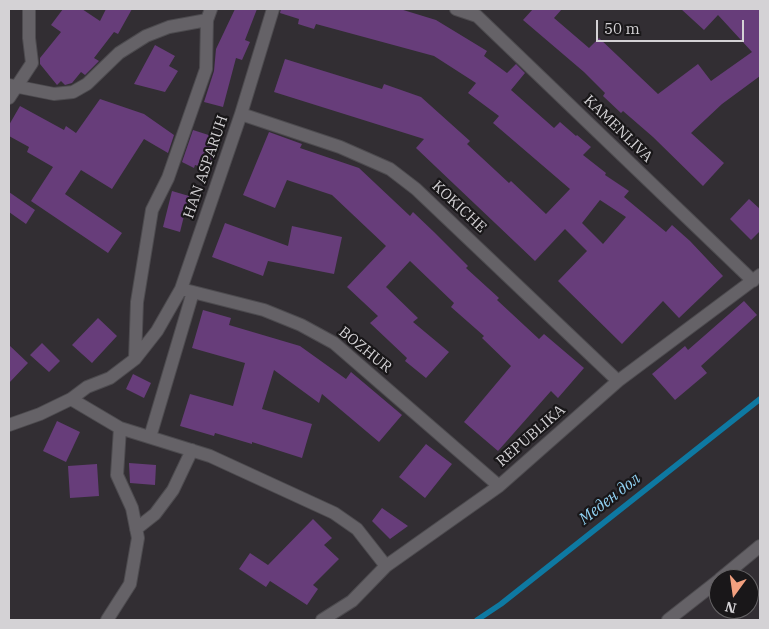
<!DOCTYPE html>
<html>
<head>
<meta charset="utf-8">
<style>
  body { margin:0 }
  #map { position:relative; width:769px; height:629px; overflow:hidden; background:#322e33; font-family:"IBM Plex Serif",serif }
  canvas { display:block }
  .frame { position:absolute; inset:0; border:10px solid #d4d2d5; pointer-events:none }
  .north { position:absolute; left:709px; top:569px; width:50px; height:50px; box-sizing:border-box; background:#191719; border:1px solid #646264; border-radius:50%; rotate:194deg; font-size:14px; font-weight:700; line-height:20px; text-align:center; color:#d4d2d5 }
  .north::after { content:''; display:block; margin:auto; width:18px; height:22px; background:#f2a07f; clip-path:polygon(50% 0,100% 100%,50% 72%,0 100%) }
  .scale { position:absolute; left:596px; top:20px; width:148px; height:22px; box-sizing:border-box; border:2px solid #d4d2d5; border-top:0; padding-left:6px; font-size:15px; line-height:18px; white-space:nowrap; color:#d4d2d5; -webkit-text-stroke:4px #191719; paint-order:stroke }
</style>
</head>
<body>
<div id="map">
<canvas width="769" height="629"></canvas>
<div class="frame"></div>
<div class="north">N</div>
<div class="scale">50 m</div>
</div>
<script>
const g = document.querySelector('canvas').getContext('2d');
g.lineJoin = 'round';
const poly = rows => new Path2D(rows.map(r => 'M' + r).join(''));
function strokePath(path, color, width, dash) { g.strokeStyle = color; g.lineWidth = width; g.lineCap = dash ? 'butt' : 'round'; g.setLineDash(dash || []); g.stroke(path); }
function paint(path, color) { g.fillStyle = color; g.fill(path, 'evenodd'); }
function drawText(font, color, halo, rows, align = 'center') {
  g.font = font + ' "IBM Plex Serif",serif'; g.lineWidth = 4.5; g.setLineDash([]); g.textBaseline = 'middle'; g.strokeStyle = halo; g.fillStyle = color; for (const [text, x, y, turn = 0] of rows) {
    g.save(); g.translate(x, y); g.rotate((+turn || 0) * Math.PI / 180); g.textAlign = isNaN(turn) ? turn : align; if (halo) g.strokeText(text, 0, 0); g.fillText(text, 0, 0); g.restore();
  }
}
const stream = poly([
  [477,620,501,604,760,399]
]);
const building = poly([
  [63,9,82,9,100,21,106,9,132,9,118,34,114,32,94,58,99,61,85,75,81,72,72,83,65,85,61,81,57,85,40,64,40,58,61,32,51,25],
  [235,9,257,9,245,40,250,42,242,60,236,58,223,107,204,102,214,71,216,49],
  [281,9,400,9,436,20,487,51,484,56,507,73,516,64,525,73,511,90,554,128,560,122,576,136,577,135,591,147,583,155,606,173,605,175,629,191,624,197,666,232,672,225,690,241,723,276,679,318,663,301,622,344,558,281,587,251,565,229,535,261,416,148,424,139,274,92,285,59,382,89,384,84,421,97,470,141,467,144,509,183,511,181,546,214,570,189,493,123,499,116,468,93,476,83,434,56,316,24,314,29,298,24,299,19,280,13],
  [600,200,626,217,603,244,582,223],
  [533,9,562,9,554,18,589,48,599,38,658,94,698,64,711,81,752,52,718,15,704,30,681,9,760,9,760,76,722,104,691,133,724,163,703,186,653,137,623,111,621,113,603,96,605,93,584,72,523,20],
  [155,45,175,56,169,66,178,71,165,92,134,84],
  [100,99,144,114,174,135,168,153,144,139,112,189,81,170,65,194,122,233,108,253,31,201,53,167,27,152,29,147,9,136,9,125,20,106,64,130,66,126,76,133],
  [193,130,221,139,210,170,195,165,194,168,182,162],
  [269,132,302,144,300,148,359,168,410,216,413,212,434,232,468,266,466,268,499,298,497,300,539,339,544,334,584,368,558,398,551,391,498,451,464,422,511,366,482,338,484,336,451,307,454,303,410,261,386,287,418,318,413,322,449,352,426,378,405,361,407,358,370,323,378,316,347,287,386,246,332,195,287,180,275,208,243,195],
  [172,191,189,196,180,232,163,227],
  [9,192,35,210,26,224,9,212],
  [749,199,760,209,760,231,751,240,730,219],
  [225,223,288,246,292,226,342,237,334,274,268,261,263,276,212,257],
  [744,301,757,315,701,366,707,373,675,400,652,374,685,346,688,350],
  [203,310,231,318,229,325,300,346,346,379,351,372,402,415,379,442,322,394,319,403,274,370,262,409,312,424,302,458,252,442,252,444,215,433,214,436,180,426,190,394,233,406,245,363,192,348],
  [98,318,117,336,92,363,72,345],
  [42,343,60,361,49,372,30,355],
  [9,345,28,363,9,383],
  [133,374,151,383,144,398,126,389],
  [57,421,80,432,66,462,43,451],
  [426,444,452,464,425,498,399,477],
  [129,463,156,465,155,485,130,483],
  [97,464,99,496,70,498,68,466],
  [382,508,408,526,390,539,372,521],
  [313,519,332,538,324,545,339,559,313,585,318,589,307,605,270,581,266,587,239,569,250,553,268,565]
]);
const street = poly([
  [456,9,477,16,753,281],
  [9,85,54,94,73,92,87,84,119,53,146,36,169,27,207,20],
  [9,98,32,63,29,38,29,9],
  [241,114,340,147,390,169,416,189,618,381],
  [181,289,264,310,301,325,334,343,499,486],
  [135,359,137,302,152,210,168,178,206,69,207,20,211,9],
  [71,399,120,428,117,475,132,508,138,538,130,584,107,620],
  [9,425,40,414,71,399,87,387,110,378,135,359,157,331,181,289,241,114,273,9],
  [120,428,210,456,334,513,357,529,386,566],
  [150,437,193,292],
  [136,529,155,514,173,490,192,450],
  [720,579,760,546],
  [322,620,352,601,386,566,499,486,618,381,760,275],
  [668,620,719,580]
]);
const streetNames = [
  ["KAMENLIVA",618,129,44],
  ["HAN ASPARUH",206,167,-71],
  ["KOKICHE",459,207,43],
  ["BOZHUR",365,350,39],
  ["REPUBLIKA",531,436,-41]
];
const waterNames = [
  ["Меден дол",610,499,-38]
];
strokePath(stream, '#0e79a2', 5.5);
paint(building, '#673d7a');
strokePath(street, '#4d4b4f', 14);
strokePath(street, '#656267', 12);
drawText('15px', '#d4d2d5', '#191719', streetNames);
drawText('italic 16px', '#92d4f6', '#191719', waterNames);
</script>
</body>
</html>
